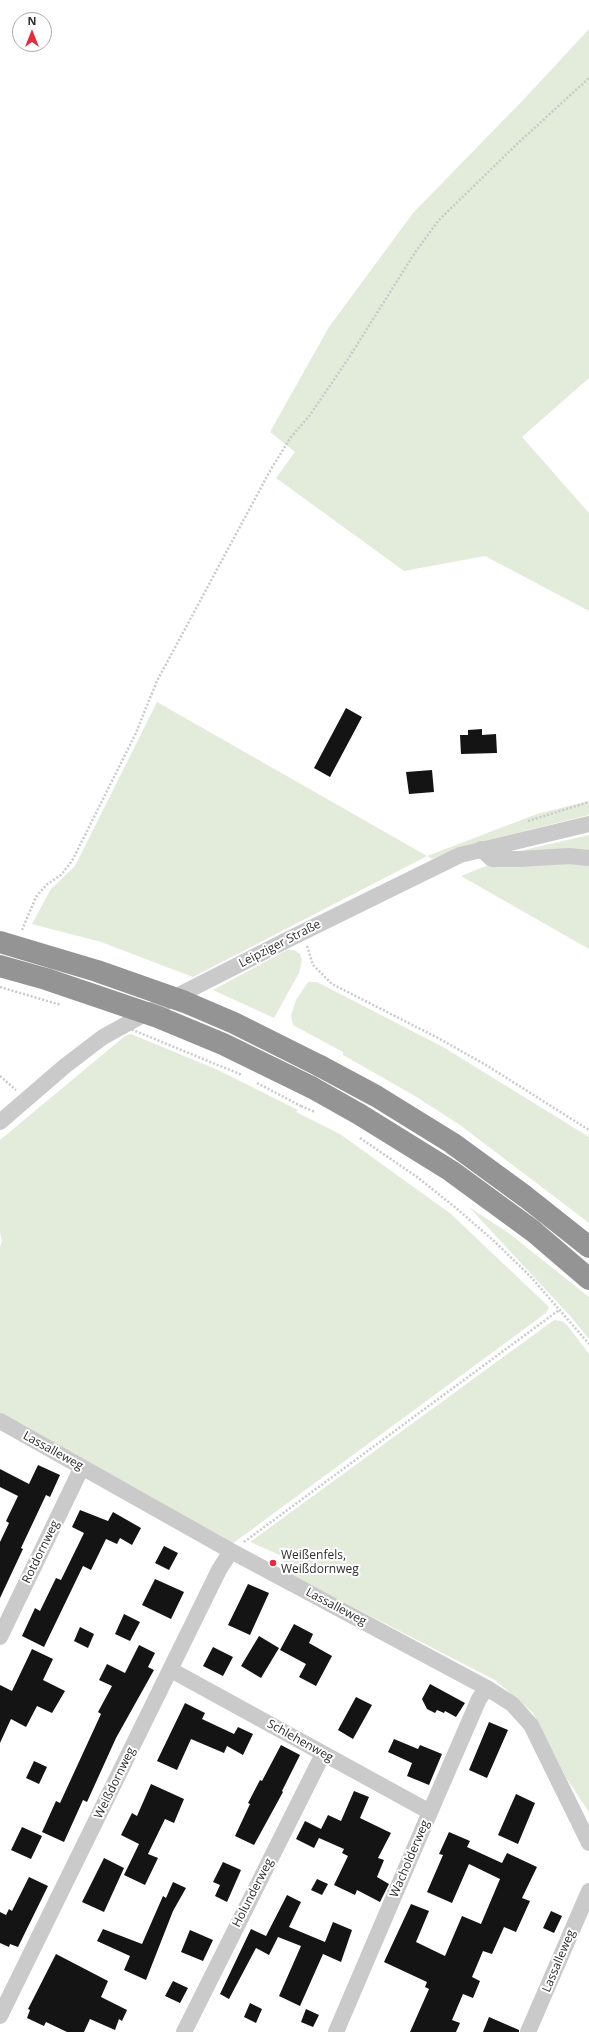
<!DOCTYPE html>
<html>
<head>
<meta charset="utf-8">
<style>
  body { margin:0 }
  #map { position:relative; width:589px; height:2032px; overflow:hidden; background:#fff; font-family:"Open Sans",sans-serif }
  canvas { display:block }
  .north { position:absolute; left:12px; top:12px; width:40px; height:40px; box-sizing:border-box; background:#fff; border:1px solid #ababab; border-radius:50%; rotate:0deg; font-size:11px; font-weight:700; line-height:16px; text-align:center; color:#2d2d2d }
  .north::after { content:''; display:block; margin:auto; width:14px; height:18px; background:#e72b3f; clip-path:polygon(50% 0,100% 100%,50% 72%,0 100%) }
</style>
</head>
<body>
<div id="map">
<canvas width="589" height="2032"></canvas>
<div class="north">N</div>
</div>
<script>
const g = document.querySelector('canvas').getContext('2d');
g.lineJoin = 'round';
function paint(path, color) { g.fillStyle = color; g.fill(path, 'evenodd'); }
const poly = rows => new Path2D(rows.map(r => 'M' + r).join(''));
function strokePath(path, color, width, dash) { g.strokeStyle = color; g.lineWidth = width; g.lineCap = dash ? 'butt' : 'round'; g.setLineDash(dash || []); g.stroke(path); }
function drawText(font, color, halo, rows, align = 'center') {
  g.font = font + ' "Open Sans",sans-serif'; g.lineWidth = 4; g.setLineDash([]); g.textBaseline = 'middle'; g.strokeStyle = halo; g.fillStyle = color; for (const [text, x, y, turn = 0] of rows) {
    g.save(); g.translate(x, y); g.rotate((+turn || 0) * Math.PI / 180); g.textAlign = isNaN(turn) ? turn : align; if (halo) g.strokeText(text, 0, 0); g.fillText(text, 0, 0); g.restore();
  }
}
const green = poly([
  [589,29,589,378,522,437,589,513,589,611,485,556,404,571,276,478,295,452,270,432,329,327,413,213,526,97],
  [157,702,427,856,537,814,589,801,589,815,476,843,432,859,427,856,193,977,101,942,32,924,51,889,75,866],
  [589,835,589,949,461,876,528,849],
  [287,950,294,950,300,954,302,960,299,973,274,1018,213,990],
  [308,982,317,982,443,1047,589,1137,589,1223,460,1125,415,1096,343,1055,343,1052,293,1025,291,1016,296,1000],
  [131,1034,218,1070,298,1110,296,1112,340,1134,451,1214,549,1307,546,1313,232,1544,0,1414,0,1247,2,1241,0,1232,0,1140,125,1036],
  [469,1207,510,1234,589,1297,589,1339,571,1317],
  [554,1320,562,1321,567,1325,589,1354,589,1812,567,1779,533,1713,495,1680,279,1569,284,1557,250,1542]
]);
const building = poly([
  [346,708,362,717,330,777,314,768],
  [482,729,482,735,496,734,497,753,461,754,460,735,468,735,468,730],
  [432,770,434,792,409,794,406,772],
  [38,1465,60,1475,50,1497,46,1495,21,1548,23,1549,0,1598,0,1542,9,1523,6,1521,18,1496,0,1487,0,1469,29,1484],
  [80,1510,108,1521,113,1512,141,1528,132,1545,120,1538,117,1544,106,1539,91,1570,83,1566,44,1647,22,1636,35,1608,40,1611,56,1578,61,1580,84,1533,72,1527],
  [164,1546,178,1553,169,1570,155,1563],
  [155,1579,184,1592,171,1619,142,1605],
  [248,1584,269,1593,250,1635,228,1625],
  [124,1614,140,1622,130,1641,115,1634],
  [294,1624,313,1634,309,1643,332,1656,316,1686,299,1677,306,1664,280,1650],
  [80,1627,94,1634,88,1648,74,1641],
  [259,1636,279,1648,261,1678,241,1666],
  [139,1645,155,1653,148,1667,154,1670,116,1738,87,1802,83,1800,64,1842,42,1832,56,1801,60,1803,101,1714,98,1712,112,1686,99,1680,107,1664,125,1673],
  [213,1647,233,1657,223,1676,203,1666],
  [32,1649,53,1659,43,1680,65,1691,52,1713,37,1706,26,1727,11,1719,0,1743,0,1685,12,1691],
  [430,1684,465,1703,456,1717,445,1711,444,1713,437,1710,435,1713,427,1709,422,1699],
  [356,1697,372,1705,353,1739,338,1730],
  [185,1703,205,1713,202,1719,234,1734,238,1727,253,1734,243,1755,227,1746,224,1753,191,1739,177,1770,157,1761],
  [489,1722,508,1730,487,1778,469,1770],
  [394,1739,418,1749,420,1745,442,1754,429,1785,407,1776,412,1763,388,1752],
  [281,1745,300,1755,282,1791,283,1792,254,1845,235,1836,250,1804,248,1803,260,1780,262,1781],
  [34,1761,47,1767,39,1784,26,1778],
  [151,1784,184,1799,174,1823,165,1819,148,1854,158,1858,145,1885,124,1875,139,1844,121,1835,132,1813,137,1816],
  [354,1791,369,1797,360,1818,391,1833,378,1858,384,1860,377,1877,389,1884,380,1902,357,1890,355,1895,334,1885,348,1856,342,1853,344,1849,319,1838,314,1848,296,1839,305,1821,321,1829,328,1815,341,1821],
  [516,1794,535,1803,518,1844,498,1835],
  [22,1827,42,1836,31,1859,11,1850],
  [449,1832,470,1841,467,1847,502,1863,507,1853,537,1867,522,1898,530,1901,516,1932,504,1927,492,1954,483,1951,472,1977,480,1981,473,1998,463,1994,452,2020,460,2023,456,2032,410,2032,429,1989,425,1987,427,1982,384,1962,411,1904,429,1911,416,1942,445,1956,462,1916,481,1924,500,1879,469,1864,452,1903,427,1892,443,1855,439,1854],
  [104,1858,124,1868,104,1912,82,1902],
  [223,1862,241,1870,227,1902,215,1896,220,1885,213,1882],
  [29,1877,48,1886,18,1947,10,1944,9,1947,0,1943,0,1912,6,1915,9,1909,12,1911],
  [317,1879,328,1884,322,1895,311,1890],
  [173,1882,186,1888,173,1911,146,1980,124,1970,130,1956,97,1941,103,1929,142,1944,163,1896,166,1898],
  [287,1895,301,1902,289,1927,325,1942,333,1922,352,1930,341,1962,323,1954,300,2006,279,1996,301,1946,278,1937,269,1955,256,1948,229,1999,220,1994,251,1929,266,1936],
  [551,1911,562,1916,554,1933,543,1928],
  [190,1930,213,1940,203,1961,181,1952],
  [56,1954,108,1981,101,1997,127,2010,122,2021,119,2019,115,2030,90,2019,84,2032,67,2032,46,2022,44,2026,27,2018,30,2010,28,2009],
  [173,1981,188,1988,180,2003,165,1996],
  [250,2003,262,2009,256,2023,244,2017],
  [306,2009,319,2015,313,2027,301,2022],
  [489,2017,519,2030,519,2032,483,2032]
]);
const path = poly([
  [528,821,589,802],
  [22,930,36,897,46,885,61,875,72,861,135,735,157,681,271,469,291,437,310,415,348,359,416,251,439,220,517,144,589,78],
  [307,946,313,965,332,984,438,1038,486,1065,589,1130],
  [0,1076,16,1090],
  [301,1106,315,1112],
  [360,1138,417,1177,456,1208,494,1241,531,1277,589,1344],
  [244,1542,559,1310]
]);
const minor = poly([
  [481,849,492,859,519,859,569,856,589,858],
  [0,1122,65,1066,103,1037,183,993,289,939,460,855,589,824],
  [0,1421,231,1551,487,1688,512,1704,531,1725,589,1843],
  [0,1637,82,1467],
  [171,1670,430,1812],
  [0,2016,219,1570,231,1551],
  [184,2032,323,1754],
  [336,2032,430,1812,479,1699,487,1688],
  [528,2032,589,1891]
]);
const highway = poly([
  [320,1066,376,1096,452,1143,526,1197,589,1247],
  [311,1087,359,1114,451,1171,533,1231,589,1279]
]);
const pathBridge = poly([
  [0,987,61,1005],
  [128,1028,242,1075],
  [257,1083,301,1106]
]);
const highwayBridge = poly([
  [0,942,97,971,185,1002,234,1023,320,1066],
  [0,966,46,979,158,1017,223,1044,311,1087]
]);
const markers = [
  [273,1563,4,"#e72b3f"]
];
const streetNames = [
  ["Leipziger Straße",280,944,-27],
  ["Lassalleweg",53,1451,29],
  ["Rotdornweg",41,1552,-64],
  ["Lassalleweg",336,1607,28],
  ["Schlehenweg",300,1741,29],
  ["Weißdornweg",115,1783,-64],
  ["Wacholderweg",410,1859,-67],
  ["Holunderweg",253,1893,-63],
  ["Lassalleweg",559,1961,-67]
];
const poiNames = [
  ["Weißenfels,",281,1556],
  ["Weißdornweg",281,1570]
];
paint(green, '#e3ebda');
paint(building, '#141414');
strokePath(path, '#cacaca', 2.5, [2, 2]);
strokePath(minor, '#cacaca', 16);
strokePath(highway, '#949494', 22);
strokePath(pathBridge, '#cacaca', 2.5, [2, 2]);
strokePath(highwayBridge, '#949494', 22);
for (const [x, y, r, color] of markers) { const dot = new Path2D(); dot.arc(x, y, r, 0, 2 * Math.PI); g.fillStyle = color; g.fill(dot); strokePath(dot, '#fff', 1.5); }
drawText('12px', '#2d2d2d', '#fff', streetNames);
drawText('12px', '#2d2d2d', '#fff', poiNames, 'left');
</script>
</body>
</html>
